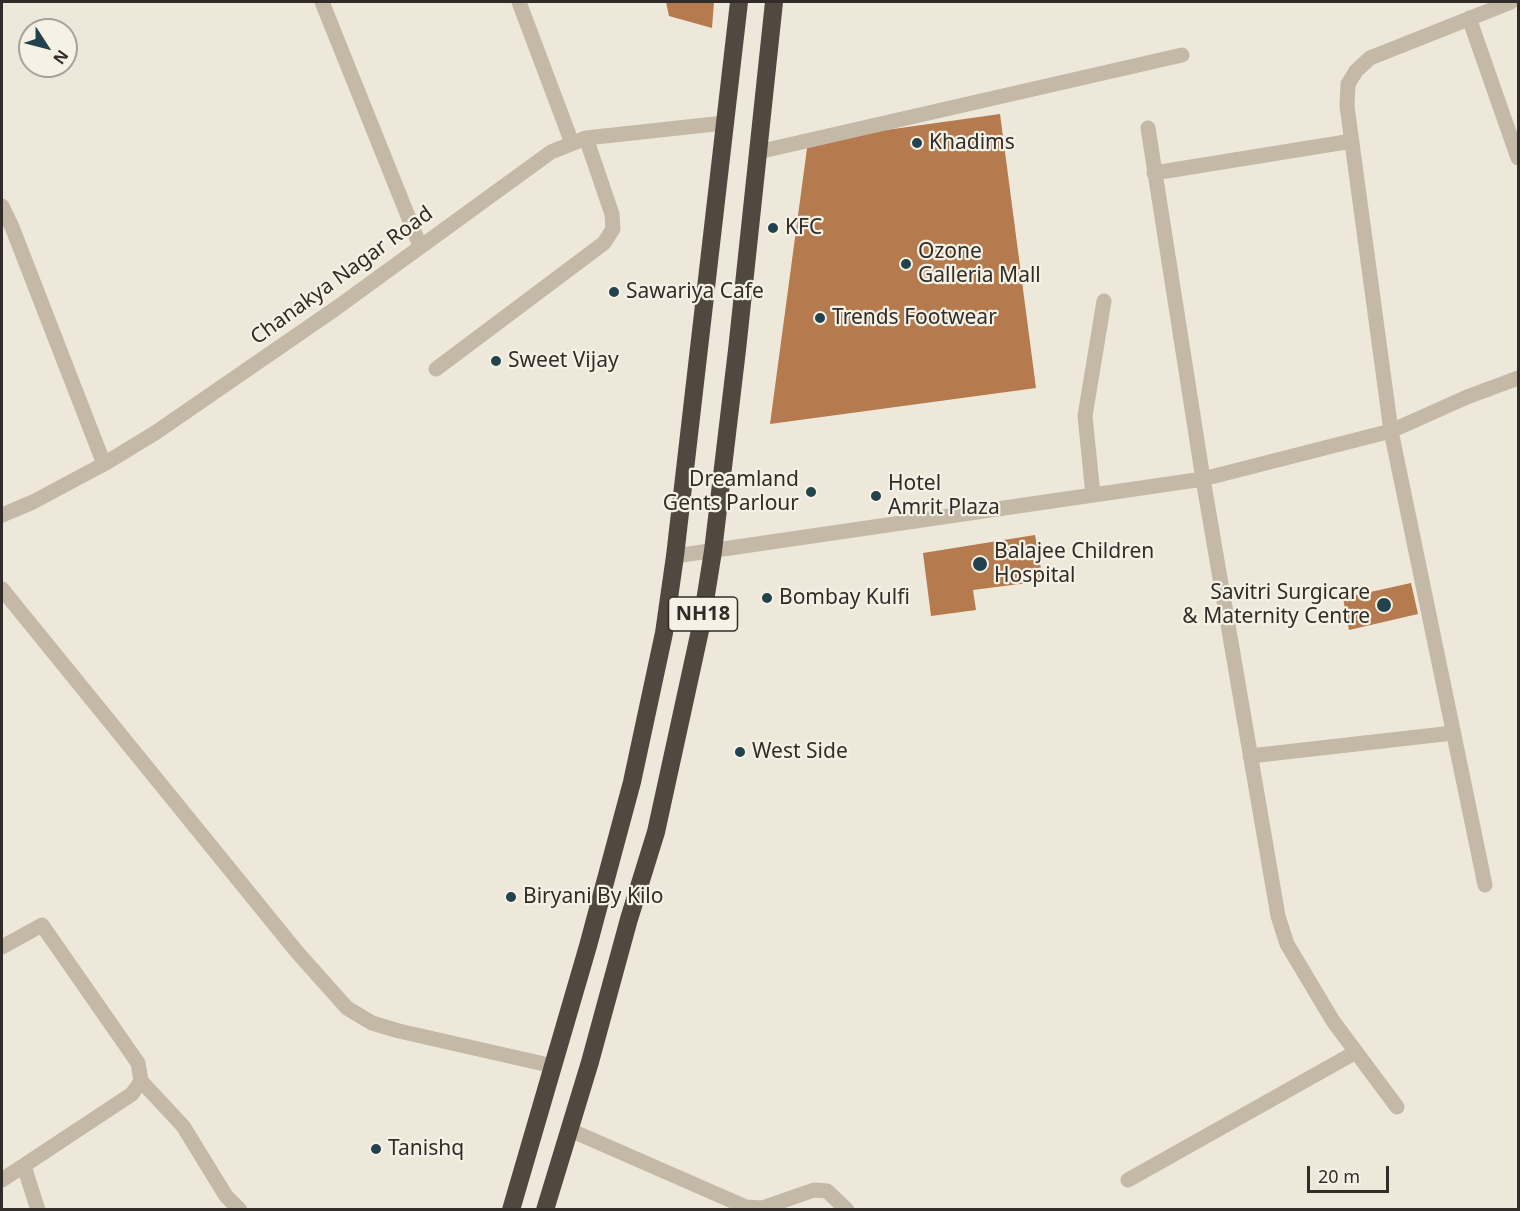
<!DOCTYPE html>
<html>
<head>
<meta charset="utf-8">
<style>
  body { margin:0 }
  #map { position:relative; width:1520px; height:1211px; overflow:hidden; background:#ede8da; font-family:"Noto Sans",sans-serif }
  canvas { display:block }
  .frame { position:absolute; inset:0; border:3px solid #312c27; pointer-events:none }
  .north { position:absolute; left:18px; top:18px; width:60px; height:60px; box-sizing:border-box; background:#f6f1e5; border:2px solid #a7a299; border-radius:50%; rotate:126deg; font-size:16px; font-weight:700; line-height:24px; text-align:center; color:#312c27 }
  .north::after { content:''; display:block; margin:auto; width:21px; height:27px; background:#22434d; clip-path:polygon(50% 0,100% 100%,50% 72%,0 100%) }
  .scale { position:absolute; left:1307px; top:1166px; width:82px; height:27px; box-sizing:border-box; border:3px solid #312c27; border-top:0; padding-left:8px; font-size:18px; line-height:21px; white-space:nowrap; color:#312c27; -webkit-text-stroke:4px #f6f1e5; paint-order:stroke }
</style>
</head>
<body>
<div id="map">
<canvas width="1520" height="1211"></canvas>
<div class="frame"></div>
<div class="north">N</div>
<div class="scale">20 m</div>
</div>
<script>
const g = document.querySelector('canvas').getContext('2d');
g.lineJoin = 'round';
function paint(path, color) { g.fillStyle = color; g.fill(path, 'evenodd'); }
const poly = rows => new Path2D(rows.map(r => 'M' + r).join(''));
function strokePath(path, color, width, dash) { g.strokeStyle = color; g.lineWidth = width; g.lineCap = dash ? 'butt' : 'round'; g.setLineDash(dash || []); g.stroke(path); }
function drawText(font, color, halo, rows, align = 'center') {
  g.font = font + ' "Noto Sans",sans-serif'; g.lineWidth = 4.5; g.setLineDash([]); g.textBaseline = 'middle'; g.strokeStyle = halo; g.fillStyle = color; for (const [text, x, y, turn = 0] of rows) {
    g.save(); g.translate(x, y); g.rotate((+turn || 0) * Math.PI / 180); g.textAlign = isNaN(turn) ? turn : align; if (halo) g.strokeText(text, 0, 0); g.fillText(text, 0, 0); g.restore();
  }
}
const building = poly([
  [666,2,714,2,712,28,669,16],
  [1000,114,1036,388,770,424,808,141],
  [1035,535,1043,581,973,590,976,610,931,616,923,553],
  [1411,583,1418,614,1349,630,1343,598]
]);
const minor = poly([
  [322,2,420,246],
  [519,2,572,143],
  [1469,18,1518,158],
  [1148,128,1203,479,1278,916,1287,944,1333,1021,1397,1107],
  [758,152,1182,55],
  [1154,173,1352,141],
  [2,206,12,227,104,464],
  [436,369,604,243,613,229,612,214,586,138],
  [1093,495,1085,416,1104,301],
  [2,515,33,502,104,464,155,433,335,309,551,152,586,138,724,123],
  [675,556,1203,479,1391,431,1467,397,1518,378],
  [2,589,297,952,347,1008,372,1023,399,1031,553,1066],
  [1250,756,1453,733],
  [1485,885,1391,431,1347,106,1348,84,1356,71,1370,58,1511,2],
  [2,947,42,925,138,1063,141,1081,132,1094,2,1180],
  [141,1081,183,1126,226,1196,240,1210],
  [570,1130,746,1207,762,1208,814,1190,827,1191,847,1210],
  [24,1166,38,1210],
  [1128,1180,1356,1052]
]);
const highway = poly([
  [511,1210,588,946,632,782,664,633,675,556,739,2],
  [545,1210,590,1062,629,919,656,832,701,626,713,551,737,350,774,2]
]);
const markers = [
  [917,143,6,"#22434d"],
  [773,228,6,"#22434d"],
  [906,264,6,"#22434d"],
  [614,292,6,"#22434d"],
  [820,318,6,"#22434d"],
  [496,361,6,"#22434d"],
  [811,492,6,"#22434d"],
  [876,496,6,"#22434d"],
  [980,564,8,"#22434d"],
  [767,598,6,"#22434d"],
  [1384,605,8,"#22434d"],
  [740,752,6,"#22434d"],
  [511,897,6,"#22434d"],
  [376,1149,6,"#22434d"]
];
const shields = [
  [703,614,69]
];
const shieldNames = [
  ["NH18",703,614]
];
const poiNames = [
  ["Khadims",929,143],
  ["KFC",785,228],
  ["Ozone",918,252],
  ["Galleria Mall",918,276],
  ["Sawariya Cafe",626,292],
  ["Trends Footwear",832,318],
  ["Sweet Vijay",508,361],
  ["Dreamland",799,480,"right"],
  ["Gents Parlour",799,504,"right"],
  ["Hotel",888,484],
  ["Amrit Plaza",888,508],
  ["Balajee Children",994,552],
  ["Hospital",994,576],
  ["Savitri Surgicare",1370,593,"right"],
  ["& Maternity Centre",1370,617,"right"],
  ["Bombay Kulfi",779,598],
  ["West Side",752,752],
  ["Biryani By Kilo",523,897],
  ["Tanishq",388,1149]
];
const streetNames = [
  ["Chanakya Nagar Road",342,276,-36]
];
paint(building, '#b67a4f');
strokePath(minor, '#c4b9a7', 15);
strokePath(highway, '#51483f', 18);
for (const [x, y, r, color] of markers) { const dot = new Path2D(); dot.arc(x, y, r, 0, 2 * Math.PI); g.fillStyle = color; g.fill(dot); strokePath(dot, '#f6f1e5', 2); }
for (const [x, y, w] of shields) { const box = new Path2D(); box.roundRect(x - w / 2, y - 17, w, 34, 4.5); g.fillStyle = '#f6f1e5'; g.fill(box); strokePath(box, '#312c27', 1.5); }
drawText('bold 20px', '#312c27', null, shieldNames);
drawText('21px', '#312c27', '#f6f1e5', poiNames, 'left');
drawText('21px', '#312c27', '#f6f1e5', streetNames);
</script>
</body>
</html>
